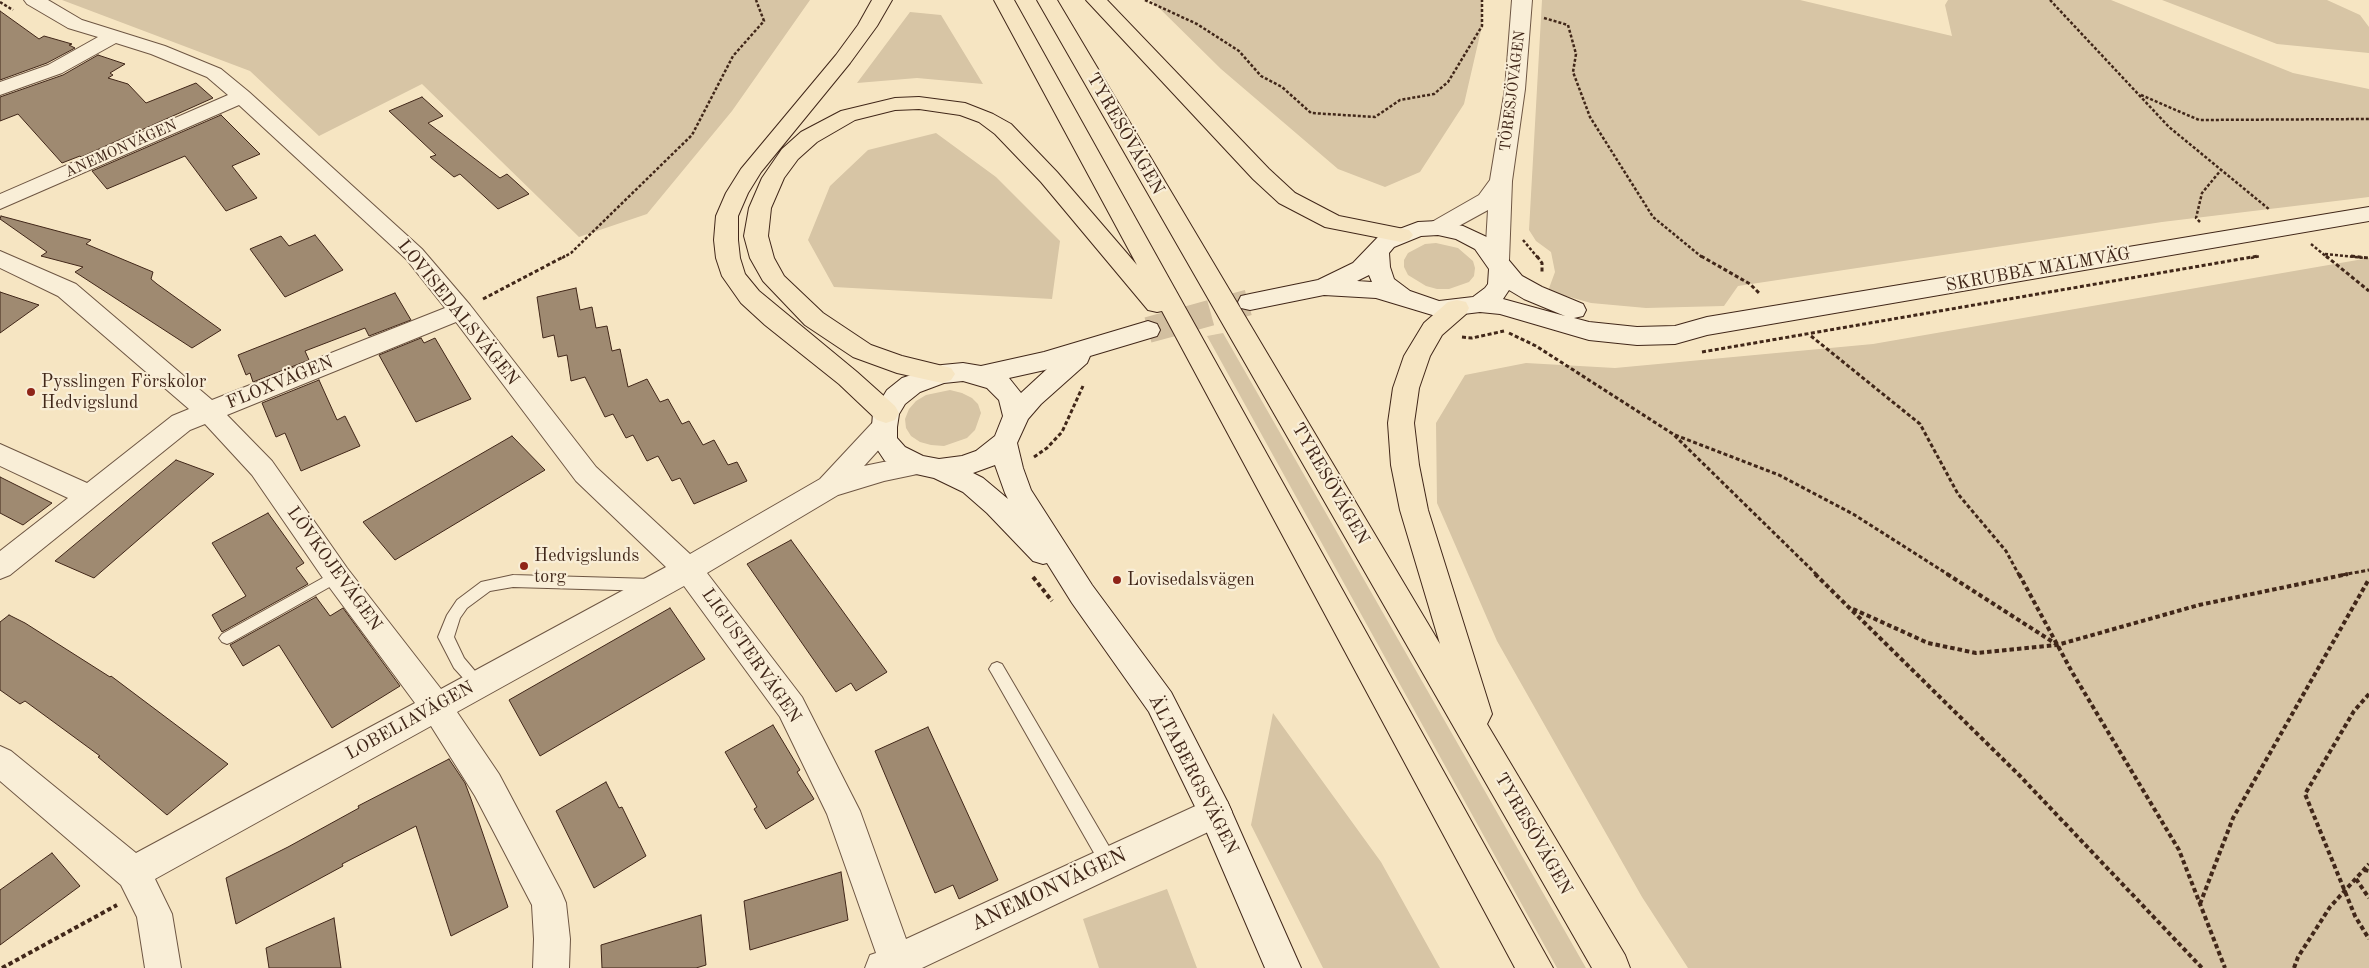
<!DOCTYPE html>
<html>
<head>
<meta charset="utf-8">
<style>
  body { margin:0 }
  canvas { display:block; background:#f6e5c2 }
</style>
</head>
<body>
<canvas width="2369" height="968"></canvas>
<script>
const g = document.querySelector('canvas').getContext('2d');
g.lineJoin = 'round';
function paint(path, color) { g.fillStyle = color; g.fill(path, 'evenodd'); }
const poly = rows => new Path2D(rows.map(r => 'M' + r).join(''));
function strokePath(path, color, width, dash) { g.strokeStyle = color; g.lineWidth = width; g.lineCap = dash ? 'butt' : 'round'; g.setLineDash(dash || []); g.stroke(path); }
function drawText(font, color, halo, rows, align = 'center') {
  g.font = font + ' "Old Standard TT",serif'; g.lineWidth = 4.5; g.setLineDash([]); g.textBaseline = 'middle'; g.strokeStyle = halo; g.fillStyle = color; for (const [text, x, y, turn = 0] of rows) {
    g.save(); g.translate(x, y); g.rotate((+turn || 0) * Math.PI / 180); g.textAlign = isNaN(turn) ? turn : align; if (halo) g.strokeText(text, 0, 0); g.fillText(text, 0, 0); g.restore();
  }
}
const green = poly([
  [62,0,810,0,732,111,647,214,579,237,422,84,319,136,250,71],
  [1151,0,1482,0,1482,26,1464,104,1420,172,1385,187,1338,169,1221,69],
  [1542,0,1800,0,1952,36,1945,5,1948,0,2111,0,2293,73,2369,89,2369,197,2162,222,1738,286,1724,306,1646,308,1591,303,1548,291,1555,272,1551,252,1536,241,1529,230],
  [2162,0,2327,0,2360,15,2369,27,2369,53,2277,44],
  [910,12,941,15,983,84,917,78,857,83],
  [936,133,996,177,1060,241,1052,299,834,287,808,240,830,186,868,150],
  [1436,243,1458,248,1473,261,1475,268,1474,276,1469,282,1449,289,1437,289,1426,286,1408,275,1404,267,1404,260,1408,253,1425,244],
  [2369,258,2369,968,1688,968,1642,897,1497,641,1437,503,1436,423,1465,375,1526,363,1615,368,1873,344],
  [1223,333,1586,968,1557,968,1207,336],
  [950,390,962,393,972,398,978,404,981,413,975,430,967,438,944,446,931,445,920,442,911,436,906,428,905,419,909,409,916,401,926,395],
  [1273,713,1381,862,1440,968,1323,968,1251,825],
  [1167,889,1197,968,1099,968,1083,919]
]);
const building = poly([
  [0,11,39,39,44,36,72,44,69,45,75,48,47,63,0,80,0,11],
  [98,55,125,64,110,73,113,75,108,78,128,84,146,103,196,83,213,98,81,157,80,156,62,163,18,114,0,121,0,97,63,75,98,55],
  [422,97,443,116,428,123,500,178,507,174,529,194,498,209,460,174,454,177,430,157,436,155,389,111,422,97],
  [221,115,260,154,232,166,257,198,226,211,185,156,107,189,92,171,221,115],
  [1,216,91,240,86,244,153,272,151,279,157,284,221,330,192,348,75,272,83,267,41,256,47,252,0,219,1,216],
  [315,235,343,270,285,297,250,249,281,236,289,246,315,235],
  [576,288,580,310,592,307,596,328,607,326,612,351,620,349,628,387,647,379,660,402,668,399,682,424,689,421,703,445,714,440,728,465,737,462,747,481,694,504,680,478,672,481,658,456,647,461,633,435,626,438,613,414,605,417,585,377,571,381,567,355,558,357,554,335,543,338,537,297,576,288],
  [0,292,39,305,0,333,0,292],
  [395,293,411,320,369,336,365,328,305,351,309,360,253,382,250,373,246,375,238,355,395,293],
  [421,338,424,343,435,338,471,399,416,422,379,355,421,338],
  [319,380,337,420,345,416,360,446,301,471,285,433,276,437,262,403,319,380],
  [512,436,545,470,395,560,363,522,512,436],
  [176,460,214,474,94,578,55,561,176,460],
  [0,477,52,503,23,525,0,513,0,477],
  [268,513,304,563,296,568,308,584,222,632,212,615,246,596,212,543,268,513],
  [791,540,887,672,856,691,851,683,836,692,747,564,791,540],
  [316,597,330,616,343,608,400,686,332,728,279,645,243,666,230,645,316,597],
  [670,608,705,659,540,756,509,700,670,608],
  [9,615,25,623,110,677,111,676,228,764,167,815,98,757,100,756,25,701,20,704,0,690,0,622,9,615],
  [773,725,800,770,797,772,814,799,766,829,754,809,757,807,725,752,773,725],
  [928,727,998,880,959,899,953,885,935,893,875,751,928,727],
  [449,759,465,783,471,799,508,907,451,936,416,826,342,864,343,866,236,924,226,878,288,847,359,808,358,806,449,759],
  [606,782,619,808,622,807,646,856,594,888,556,811,606,782],
  [52,853,80,886,0,945,0,890,52,853],
  [841,872,848,920,750,950,744,901,841,872],
  [701,915,706,965,696,968,602,968,601,945,701,915],
  [334,918,341,968,269,968,266,948,334,918]
]);
const secondaryTunnel = poly([
  [1148,330,1250,302]
]);
const pathFar2 = poly([
  [1145,0,1197,24,1239,51,1261,76,1282,87,1311,113,1375,117,1400,100,1434,94,1448,82,1482,26,1482,0],
  [2050,0,2169,127,2270,210],
  [0,2,13,10],
  [1544,18,1568,25,1576,54,1573,72,1590,117,1653,217,1703,258],
  [2141,95,2199,120,2369,119],
  [2200,222,2196,218,2202,193,2221,170],
  [1523,240,1538,258],
  [2311,244,2328,258],
  [2325,254,2365,258],
  [562,258,571,253,692,135,733,56,764,21,756,0],
  [2251,258,2260,256]
]);
const pathFar1 = poly([
  [1537,256,1542,263,1542,272],
  [1701,256,1750,284,1760,294],
  [2326,256,2369,291],
  [2351,256,2369,258],
  [483,299,565,256],
  [1509,333,1536,346,1673,434,1817,575],
  [1811,336,1920,424,1958,494,2006,551,2019,575],
  [1462,337,1472,338,1504,331],
  [1702,352,2258,256],
  [1675,435,1779,475,1853,514,1949,575],
  [1034,457,1047,448,1062,432,1083,386],
  [2342,575,2369,570]
]);
const path = poly([
  [1815,574,2020,776,2202,968],
  [1947,574,2056,644],
  [2019,574,2072,672,2179,850,2225,968],
  [1033,577,1052,601],
  [1853,609,1928,643,1976,653,2057,645,2199,605,2348,574],
  [2369,694,2354,711,2305,794,2355,916,2369,939],
  [2364,870,2369,871],
  [2356,879,2369,898],
  [2200,904,2233,818,2369,579],
  [2,968,117,905],
  [2294,968,2298,957,2330,907,2369,864]
]);
const lane = poly([
  [337,570,342,572,344,576,342,580,232,642,227,644,222,642,219,638,222,634,337,570],
  [513,575,652,579,657,581,659,585,657,589,652,591,513,587,490,591,467,608,460,618,454,637,464,658,486,684,483,689,478,691,473,689,454,668,438,637,447,615,457,600,481,582,513,575],
  [997,662,1002,664,1114,855,1117,861,1114,867,1108,869,1102,867,992,674,989,669,992,664,997,662]
]);
const street = poly([
  [24,0,48,0,82,20,165,46,221,69,249,92,422,249,470,305,596,467,690,554,820,479,875,420,884,417,893,420,897,427,893,434,864,466,917,455,927,458,931,465,927,472,884,481,838,495,707,573,802,697,860,811,906,939,1215,797,1227,801,1232,812,1227,823,922,968,865,968,870,955,876,953,827,814,780,717,684,586,457,712,499,774,561,891,566,903,570,939,569,968,533,968,534,939,532,905,475,796,431,726,155,879,172,914,181,968,145,968,137,917,121,885,0,781,0,746,11,751,136,853,415,703,327,584,252,475,205,424,190,430,10,575,0,579,0,551,68,498,0,466,0,444,87,483,172,416,189,409,58,296,0,268,0,251,76,284,212,400,445,308,406,259,239,105,0,209,0,194,228,95,207,77,151,54,116,43,62,73,0,95,0,82,48,65,98,37,68,28,27,4,24,0],
  [456,322,576,481,666,567,441,689,347,568,272,461,227,415,456,322],
  [1512,0,1532,0,1525,89,1512,181,1509,260,1505,265,1497,268,1489,265,1485,260,1488,210,1446,233,1438,235,1430,233,1426,228,1430,223,1479,195,1490,180,1505,89,1512,0]
]);
const secondary = poly([
  [2369,207,2369,221,1707,335,1675,344,1637,345,1589,340,1500,314,1480,312,1439,317,1376,298,1324,295,1250,310,1241,308,1238,302,1241,296,1250,294,1318,280,1353,263,1378,237,1418,222,1438,221,1463,226,1491,239,1522,276,1542,287,1583,304,1586,310,1583,316,1574,318,1589,322,1637,327,1675,326,1707,317,2369,207],
  [1438,235,1456,239,1475,249,1489,269,1488,284,1485,288,1473,297,1439,301,1410,291,1394,279,1390,267,1389,253,1394,247,1421,236,1438,235],
  [1369,275,1372,282,1357,281,1369,275],
  [1509,290,1524,299,1565,316,1503,299,1509,290],
  [1148,321,1157,324,1160,330,1157,336,1090,356,1087,363,1041,404,1028,419,1017,443,1023,468,1031,490,1092,585,1171,692,1227,801,1301,968,1265,968,1201,819,1149,712,1072,603,1047,563,1043,564,1033,561,987,513,963,492,934,478,907,472,885,461,871,440,873,413,887,390,902,378,942,365,963,363,981,366,1044,352,1148,321],
  [1047,369,1021,393,1009,378,1045,370,1047,369],
  [963,381,987,388,999,400,1003,416,995,436,976,451,962,456,939,459,923,456,905,447,897,438,897,427,899,414,905,404,920,392,944,383,963,381],
  [995,465,1005,493,1008,499,983,478,973,473,995,465]
]);
const highway = poly([
  [872,0,892,0,877,26,850,63,761,172,748,193,738,216,738,240,740,258,745,274,759,291,857,372,895,406,899,413,895,420,886,423,877,420,839,384,765,325,741,303,722,276,716,258,714,240,716,216,726,193,741,169,836,55,858,25,872,0],
  [994,0,1014,0,1553,968,1515,968,1162,311,1157,312,1148,310,1041,182,995,134,979,122,960,115,919,109,895,110,855,120,817,142,798,159,784,178,771,208,768,236,774,258,784,276,823,313,871,345,902,356,951,368,955,374,951,380,942,383,897,373,853,357,805,325,763,281,750,258,744,236,749,208,762,178,782,149,801,132,841,111,895,98,919,97,965,103,993,114,1011,124,1057,172,1137,265,994,0],
  [1037,0,1057,0,1440,644,1400,510,1391,465,1388,423,1393,388,1404,356,1424,323,1448,302,1457,300,1466,302,1469,308,1466,314,1442,335,1430,356,1419,388,1414,423,1419,465,1428,510,1492,714,1487,724,1625,955,1630,968,1592,968,1037,0],
  [1086,0,1107,0,1269,169,1295,193,1339,216,1409,230,1413,235,1409,240,1401,242,1325,227,1279,203,1253,179,1086,0]
]);
const markers = [
  [31,392,5,"#8f2418"],
  [524,566,5,"#8f2418"],
  [1117,580,5,"#8f2418"]
];
const farStreetnames = [
  ["TÖRESJÖVÄGEN",1513,91,-83],
  ["ANEMONVÄGEN",121,149,-24]
];
const streetNames = [
  ["TYRESÖVÄGEN",1125,134,60],
  ["SKRUBBA MALMVÄG",2038,270,-10],
  ["LOVISEDALSVÄGEN",458,313,51],
  ["FLOXVÄGEN",280,383,-22],
  ["TYRESÖVÄGEN",1330,484,60],
  ["LÖVKOJEVÄGEN",334,569,54],
  ["LIGUSTERVÄGEN",751,656,55],
  ["LOBELIAVÄGEN",410,721,-29],
  ["ÄLTABERGSVÄGEN",1193,775,63],
  ["TYRESÖVÄGEN",1533,834,60]
];
const poiNames = [
  ["Pysslingen Förskolor",41,382],
  ["Hedvigslund",41,403],
  ["Hedvigslunds",534,556],
  ["torg",534,577],
  ["Lovisedalsvägen",1127,580]
];
const nearStreetnames = [
  ["ANEMONVÄGEN",1049,890,-25]
];
paint(green, '#d7c5a5');
paint(building, '#9f8a71');
strokePath(building, '#412719', 1);
strokePath(secondaryTunnel, '#d2bfa0', 26, [26, 13]);
strokePath(lane, '#6e5643', 2);
strokePath(street, '#6e5643', 2);
strokePath(secondary, '#412719', 2);
strokePath(highway, '#412719', 2);
strokePath(pathFar2, '#412719', 2.5, [3, 2]);
strokePath(pathFar1, '#412719', 3, [4, 2.5]);
strokePath(path, '#412719', 4, [4.5, 3]);
paint(lane, '#f9eed7');
paint(street, '#f9eed7');
paint(secondary, '#f9eed7');
paint(highway, '#f6e5c2');
for (const [x, y, r, color] of markers) { const dot = new Path2D(); dot.arc(x, y, r, 0, 2 * Math.PI); g.fillStyle = color; g.fill(dot); strokePath(dot, '#f9eed7', 2); }
drawText('15px', '#412719', '#f9eed7', farStreetnames);
drawText('18px', '#412719', '#f9eed7', streetNames);
drawText('18px', '#412719', '#f9eed7', poiNames, 'left');
drawText('21px', '#412719', '#f9eed7', nearStreetnames);
</script>
</body>
</html>
